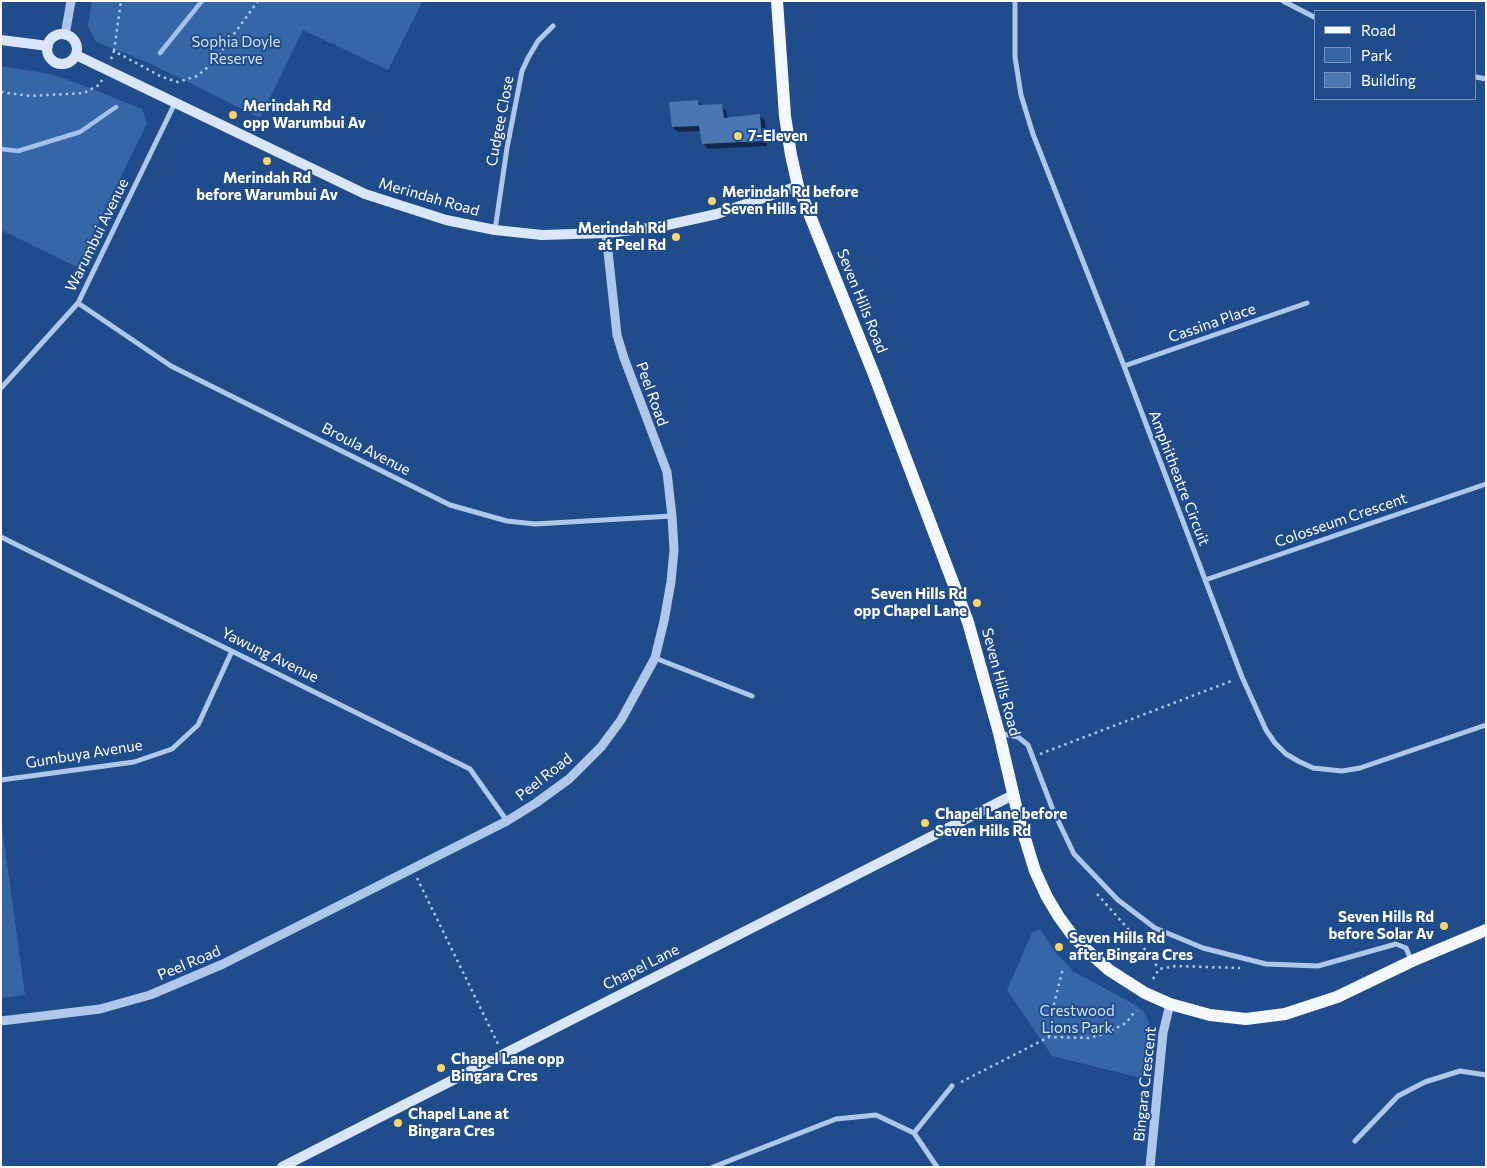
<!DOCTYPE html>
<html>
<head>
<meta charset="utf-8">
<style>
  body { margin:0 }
  #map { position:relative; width:1487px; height:1168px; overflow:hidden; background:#214c8b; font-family:Commissioner,sans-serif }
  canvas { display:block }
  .frame { position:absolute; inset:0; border:2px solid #fff; pointer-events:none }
  .legend { position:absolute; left:1314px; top:10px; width:162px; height:90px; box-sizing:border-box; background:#214c8b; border:1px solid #7a94b9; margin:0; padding:6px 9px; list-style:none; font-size:15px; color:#fff }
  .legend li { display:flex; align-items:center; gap:10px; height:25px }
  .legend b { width:25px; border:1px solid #7a94b9 }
</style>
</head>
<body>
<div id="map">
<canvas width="1487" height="1168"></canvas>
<div class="frame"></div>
<ul class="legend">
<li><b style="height:6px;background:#f3f7fe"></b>Road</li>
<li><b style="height:14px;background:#3566a8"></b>Park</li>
<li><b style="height:14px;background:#4a76b2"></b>Building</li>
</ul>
</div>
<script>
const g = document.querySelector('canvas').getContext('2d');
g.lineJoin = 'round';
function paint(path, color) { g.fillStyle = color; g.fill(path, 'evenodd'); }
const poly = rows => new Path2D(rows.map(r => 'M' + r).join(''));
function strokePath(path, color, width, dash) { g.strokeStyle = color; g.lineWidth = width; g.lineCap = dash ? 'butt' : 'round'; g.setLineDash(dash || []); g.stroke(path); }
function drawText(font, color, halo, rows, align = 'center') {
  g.font = font + ' Commissioner,sans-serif'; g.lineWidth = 4; g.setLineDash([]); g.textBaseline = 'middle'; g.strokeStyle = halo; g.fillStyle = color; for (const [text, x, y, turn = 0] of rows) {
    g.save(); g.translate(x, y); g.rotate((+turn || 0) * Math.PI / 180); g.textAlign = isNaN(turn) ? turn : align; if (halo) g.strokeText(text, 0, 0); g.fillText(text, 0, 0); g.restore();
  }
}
const green = poly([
  [92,1,423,1,388,70,303,30,260,118,147,62,96,42,88,26],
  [1,66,50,74,77,83,142,109,147,123,77,267,1,230],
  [1,819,25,995,1,998],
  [1040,929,1055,952,1073,971,1135,1005,1143,1011,1149,1022,1150,1047,1147,1076,1137,1077,1052,1056,1007,990,1032,933]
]);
const shadow = poly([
  [698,101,703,106,721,106,726,111,728,119,760,116,765,121,767,146,708,149,703,143,701,131,678,132,673,127]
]);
const stream = poly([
  [160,53,202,1],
  [1,149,18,151,80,132,116,107]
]);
const building = poly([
  [698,100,699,105,722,104,724,118,760,114,762,141,702,144,699,126,672,127,669,102]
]);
const path = poly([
  [114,51,121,1],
  [111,59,114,51,162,77,178,82,197,76,212,64,258,1],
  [1,92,30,96,84,93,99,85,102,80],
  [1040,754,1234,680],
  [417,878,498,1044],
  [1097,894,1138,940,1159,969],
  [1153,979,1159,969,1176,966,1240,968],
  [1049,1037,1053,1008,1063,968],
  [961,1082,1049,1037,1089,1038,1107,1033,1126,1023,1136,1010]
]);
const minor = poly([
  [1015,1,1015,57,1021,95,1033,134,1124,366,1242,677,1266,730,1275,743,1286,754,1298,761,1313,768,1342,771,1360,768,1486,725],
  [1283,1,1316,18],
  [1476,77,1486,79],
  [495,230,507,148,522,71,528,58,538,41,553,26],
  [78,303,171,366,450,505,507,521,535,524,672,516],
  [1124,366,1307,303],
  [1,388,78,303,175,103],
  [1,537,470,769,507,821],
  [1205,580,1486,484],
  [655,658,752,696],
  [999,733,1018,737,1028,745,1053,810,1074,854,1118,900,1155,928,1203,948,1266,964,1318,966,1396,944,1406,948,1411,960],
  [1,780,134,762,172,749,198,725,232,651],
  [914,1133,952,1086],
  [1355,1141,1398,1096,1425,1082,1460,1071,1486,1075],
  [713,1167,836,1119,876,1115,914,1133,937,1167]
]);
const tertiary = poly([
  [65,35,71,1],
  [1,1021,100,1009,150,995,223,964,507,821,536,803,569,779,601,747,621,720,655,658,664,621,671,582,674,550,672,516,667,472,624,358,617,335,606,233],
  [1150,1167,1163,1033,1170,1004]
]);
const secondary = poly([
  '47 49a15 15 0 1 1 30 0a15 15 0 1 1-30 0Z',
  [1,40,48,46],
  [76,55,365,194,446,220,495,230,542,235,606,233,658,227,717,214,798,186],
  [282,1167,1013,795]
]);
const primary = poly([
  [777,1,785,116,791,155,798,186,873,372,968,622,999,733,1019,819,1035,871,1047,897,1059,917,1073,936,1090,953,1109,970,1145,993,1170,1004,1210,1015,1246,1019,1285,1014,1337,997,1412,961,1486,930]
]);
const markers = [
  [233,115,5,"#f8d46f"],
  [738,136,5,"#f8d46f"],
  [267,161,5,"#f8d46f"],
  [712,201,5,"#f8d46f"],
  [676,237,5,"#f8d46f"],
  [977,603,5,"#f8d46f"],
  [925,823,5,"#f8d46f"],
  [1444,926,5,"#f8d46f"],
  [1059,947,5,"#f8d46f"],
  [441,1068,5,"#f8d46f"],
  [398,1123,5,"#f8d46f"]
];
const parkNames = [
  ["Sophia Doyle",236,42],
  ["Reserve",236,59],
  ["Crestwood",1077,1011],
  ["Lions Park",1077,1028]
];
const poiNames = [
  ["Merindah Rd",243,106],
  ["opp Warumbui Av",243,123],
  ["7-Eleven",748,136],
  ["Merindah Rd",267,178,"center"],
  ["before Warumbui Av",267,195,"center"],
  ["Merindah Rd before",722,192],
  ["Seven Hills Rd",722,209],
  ["Merindah Rd",666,228,"right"],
  ["at Peel Rd",666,245,"right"],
  ["Seven Hills Rd",967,594,"right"],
  ["opp Chapel Lane",967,611,"right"],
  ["Chapel Lane before",935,814],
  ["Seven Hills Rd",935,831],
  ["Seven Hills Rd",1434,917,"right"],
  ["before Solar Av",1434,934,"right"],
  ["Seven Hills Rd",1069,938],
  ["after Bingara Cres",1069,955],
  ["Chapel Lane opp",451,1059],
  ["Bingara Cres",451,1076],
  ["Chapel Lane at",408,1114],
  ["Bingara Cres",408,1131]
];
const streetNames = [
  ["Cudgee Close",500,121,-79],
  ["Merindah Road",429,197,16],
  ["Warumbui Avenue",97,235,-64],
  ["Seven Hills Road",862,301,68],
  ["Cassina Place",1212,323,-19],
  ["Peel Road",652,394,70],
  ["Broula Avenue",366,449,27],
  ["Amphitheatre Circuit",1179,478,69],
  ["Colosseum Crescent",1341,520,-19],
  ["Yawung Avenue",270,655,26],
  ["Seven Hills Road",1001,682,75],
  ["Gumbuya Avenue",84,754,-9],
  ["Peel Road",544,777,-38],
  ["Peel Road",189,963,-23],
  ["Chapel Lane",641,967,-27],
  ["Bingara Crescent",1145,1084,-84]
];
paint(green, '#3566a8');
paint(shadow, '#0007');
strokePath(stream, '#a2c2ec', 4.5);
paint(building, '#4a76b2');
strokePath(path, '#aec8eb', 2.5, [2.5, 4]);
strokePath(minor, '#aec8eb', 5);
strokePath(tertiary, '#aec8eb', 9);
strokePath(secondary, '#d9e6f9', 10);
strokePath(primary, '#f3f7fe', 12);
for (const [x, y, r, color] of markers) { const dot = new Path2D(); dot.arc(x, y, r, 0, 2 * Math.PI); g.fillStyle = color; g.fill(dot); strokePath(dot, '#214c8b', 2); }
drawText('15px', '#d3e3f8', '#214c8b', parkNames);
drawText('bold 15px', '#fff', '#214c8b', poiNames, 'left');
drawText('15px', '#fff', '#214c8b', streetNames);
</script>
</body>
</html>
